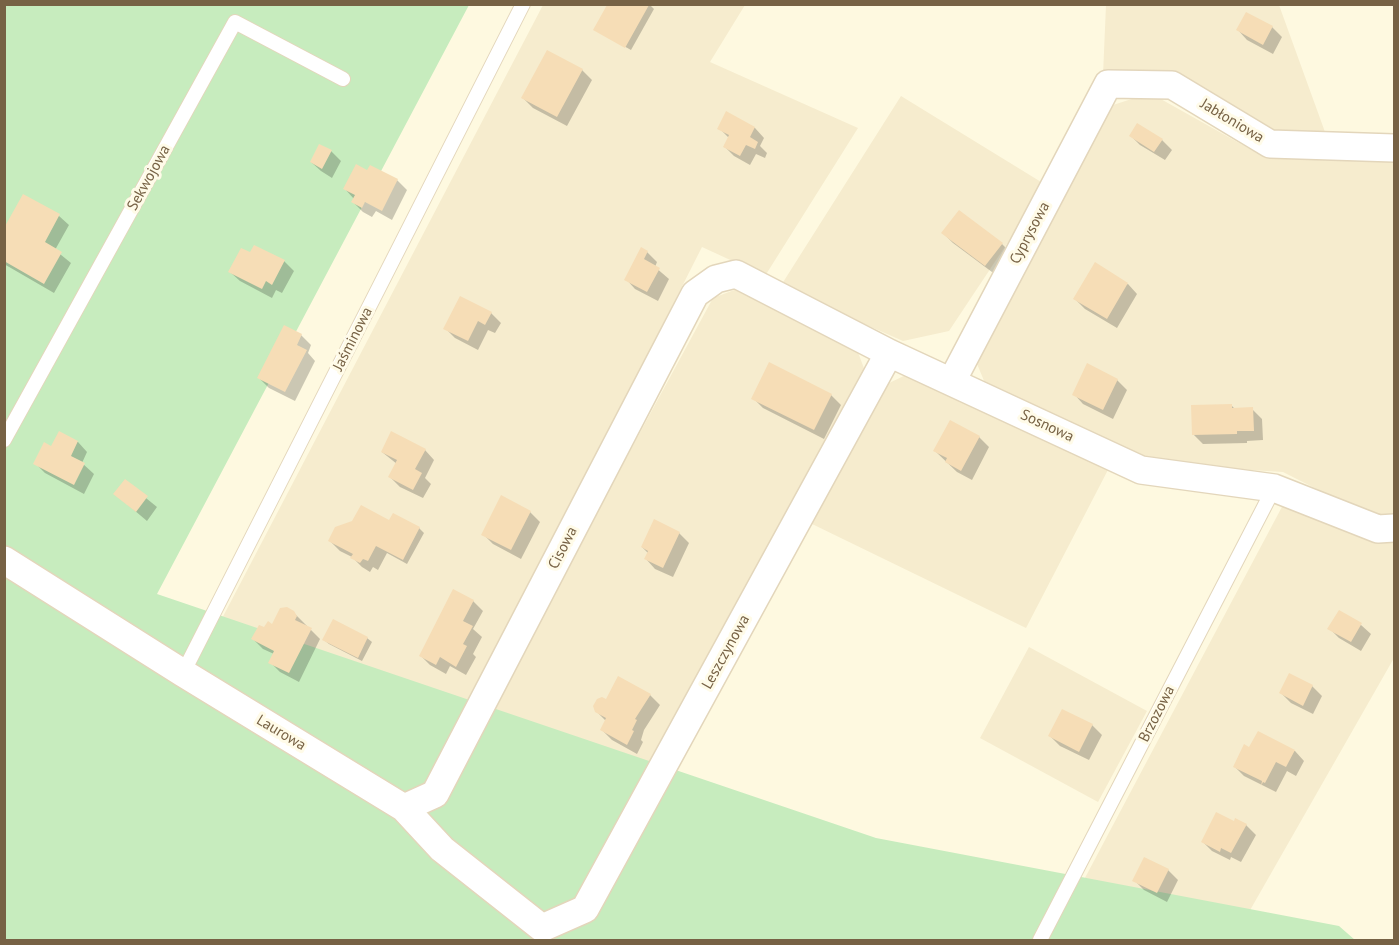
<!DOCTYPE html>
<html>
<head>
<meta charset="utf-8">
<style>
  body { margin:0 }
  #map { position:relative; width:1399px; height:945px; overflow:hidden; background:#fef9e0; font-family:"PT Sans",sans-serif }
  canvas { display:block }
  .frame { position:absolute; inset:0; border:6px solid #776245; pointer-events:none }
</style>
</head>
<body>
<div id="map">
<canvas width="1399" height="945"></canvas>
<div class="frame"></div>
</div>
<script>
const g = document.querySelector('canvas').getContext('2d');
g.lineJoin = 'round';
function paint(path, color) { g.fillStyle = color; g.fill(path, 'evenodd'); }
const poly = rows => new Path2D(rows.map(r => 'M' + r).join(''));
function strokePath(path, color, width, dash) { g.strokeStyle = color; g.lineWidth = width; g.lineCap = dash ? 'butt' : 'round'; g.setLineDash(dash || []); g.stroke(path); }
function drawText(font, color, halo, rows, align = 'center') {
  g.font = font + ' "PT Sans",sans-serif'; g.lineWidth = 6; g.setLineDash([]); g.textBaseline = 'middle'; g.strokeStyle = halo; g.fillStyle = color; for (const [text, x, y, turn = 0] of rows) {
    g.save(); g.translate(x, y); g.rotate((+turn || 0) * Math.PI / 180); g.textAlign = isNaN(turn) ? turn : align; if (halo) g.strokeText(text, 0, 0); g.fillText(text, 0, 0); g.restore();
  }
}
const residential = poly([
  [543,5,745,5,710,62,858,128,765,276,702,247,430,784,206,649],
  [1106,5,1279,5,1325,132,1270,131,1103,75],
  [1150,93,1257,153,1394,159,1394,516,1374,518,1283,472,1153,464,987,388,975,359,1110,106],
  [901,96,1046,185,949,331,903,341,780,287],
  [737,289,856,347,865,371,619,827,467,751,713,298],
  [912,372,1110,466,1026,628,810,523,885,385],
  [1284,503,1394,541,1394,658,1233,940,1052,940],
  [1029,647,1147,711,1098,802,980,738]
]);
const green = poly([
  [5,4,469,5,157,594,876,838,1339,926,1355,940,5,940]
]);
const shadow = poly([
  [609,4,649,4,654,9,631,50,595,30],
  [1272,27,1282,37,1273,54,1247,40,1238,30],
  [582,70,592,80,567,126,533,108,523,98],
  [727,113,755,128,764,138,760,146,767,153,765,158,756,154,750,165,734,156,724,146,729,138,719,128],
  [1130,135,1162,140,1172,150,1165,160,1140,145],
  [331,151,341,161,332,178,321,171,311,162],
  [368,172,397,180,407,190,392,220,376,211,372,217,363,212,353,202,354,199,345,189],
  [24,196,59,216,69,225,55,250,71,263,54,293,4,264,4,231],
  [943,233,1002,244,1012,254,996,275,953,243],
  [647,252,657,262,655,267,669,279,658,301,635,289,626,279],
  [284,261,294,271,282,293,276,290,272,298,240,281,230,272],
  [1128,284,1137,294,1117,328,1085,309,1075,299],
  [491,313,501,323,495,333,488,330,478,350,455,338,445,328],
  [301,335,311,345,308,353,315,361,295,401,269,388,259,378],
  [1117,380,1127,390,1113,419,1083,404,1074,394],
  [831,395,841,405,824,439,763,408,753,398],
  [1232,406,1235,409,1252,409,1262,419,1263,440,1247,441,1247,443,1203,444,1193,434],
  [60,433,78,442,87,452,82,463,94,474,84,494,45,473,35,463,52,448],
  [979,437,989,447,972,480,957,472,935,451],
  [425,450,434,460,425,478,431,484,423,498,400,487,390,477,397,464,382,452],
  [125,481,157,507,147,521,115,494],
  [530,512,540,522,521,559,493,544,483,534],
  [655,521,679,533,689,543,673,577,655,569,646,559,648,553,642,547],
  [419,528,424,533,407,564,387,553,378,570,373,567,370,572,362,567,352,557,340,551,330,541],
  [473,601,483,611,473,629,482,637,473,654,476,657,466,675,450,666,446,674,430,665,420,655],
  [293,612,320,639,299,682,280,672,270,662,274,654,263,649,253,639],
  [1361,625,1371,634,1361,651,1339,638,1329,628],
  [367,638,372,642,362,661,329,644,324,640],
  [1312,686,1322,696,1313,714,1291,703,1281,693],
  [650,695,660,705,644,730,641,740,643,742,637,754,612,740,602,730,606,721,596,711,607,701],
  [1092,725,1102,735,1089,760,1060,746,1050,736],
  [1250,749,1295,751,1304,761,1296,776,1287,771,1276,792,1244,776,1234,766],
  [1234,823,1246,825,1256,835,1241,862,1231,857,1230,860,1212,851,1203,842],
  [1168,870,1178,880,1167,902,1144,890,1134,880]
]);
const building = poly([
  [607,5,649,5,625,48,593,30],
  [1246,12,1273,26,1263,45,1236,30],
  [547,50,583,69,557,117,521,98],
  [726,111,755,127,750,137,758,142,755,149,746,145,740,156,723,147,729,135,717,129],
  [1137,123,1163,139,1154,152,1129,136],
  [319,144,332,150,322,169,310,162],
  [356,164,367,170,370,165,398,179,382,211,365,202,362,208,351,202,355,195,343,189],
  [23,194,60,214,45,242,62,252,44,284,4,261,4,228],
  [959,210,1003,243,985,266,941,233],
  [254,245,285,260,272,285,266,281,262,289,228,272,241,248,250,252],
  [641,247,648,251,644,259,660,268,647,292,624,280],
  [1095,262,1128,283,1107,319,1073,299],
  [460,296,492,312,485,325,478,321,468,341,443,329],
  [284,325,302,334,297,345,307,350,285,392,257,378],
  [769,362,832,394,814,430,751,399],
  [1087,363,1118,379,1103,410,1072,395],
  [1232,404,1232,408,1253,407,1254,431,1237,431,1237,434,1192,435,1191,405],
  [950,420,980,436,961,471,945,462,947,458,933,451],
  [59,431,78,441,71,456,85,463,74,485,33,464,44,442,51,446],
  [391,431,426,449,415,469,422,473,413,490,388,477,397,460,381,452],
  [125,479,148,496,136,512,113,494],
  [501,495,531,511,511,550,481,535],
  [361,505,389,520,393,513,420,527,403,560,376,546,368,561,363,559,360,563,350,558,353,554,328,541,335,527,352,521],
  [654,519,680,532,663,568,644,559,648,551,641,547],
  [453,589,474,600,463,621,473,626,463,644,467,646,456,667,440,657,436,665,419,656],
  [287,607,294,611,297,616,295,620,312,628,289,673,268,663,274,651,251,639,259,625,264,627,268,621,272,624,280,608],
  [1339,610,1362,623,1351,642,1327,629],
  [333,619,368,637,358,658,322,640],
  [1289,673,1313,685,1303,706,1279,693],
  [618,676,651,694,635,719,637,720,632,730,634,731,627,745,600,730,606,718,595,712,593,706,597,699,602,697,606,699],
  [1062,709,1093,724,1079,752,1048,736],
  [1258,731,1295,750,1286,767,1276,762,1265,783,1263,782,1261,786,1262,781,1233,767,1244,744,1249,747],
  [1216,812,1234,821,1235,818,1247,824,1231,853,1221,848,1220,852,1201,842],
  [1144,857,1169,869,1157,893,1132,881]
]);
const service = poly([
  [4,440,235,22,343,79],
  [183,673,523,4],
  [1040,940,1274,488]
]);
const minor = poly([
  [952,381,1108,84,1172,85,1270,144,1394,148],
  [4,560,183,673,404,808,442,849,542,928,585,909,889,353],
  [404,808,435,794,695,294,716,279,736,274,889,353,1141,470,1274,488,1378,529,1394,528]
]);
const streetNames = [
  ["Jabłoniowa",1232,121,31],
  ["Sekwojowa",149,178,-61],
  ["Cyprysowa",1030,233,-62],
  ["Jaśminowa",353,339,-63],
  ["Sosnowa",1047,426,25],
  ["Cisowa",563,548,-63],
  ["Leszczynowa",726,652,-61],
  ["Brzozowa",1157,714,-63],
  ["Laurowa",281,733,31]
];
paint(residential, '#f6ecce');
paint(green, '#c7ecbe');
paint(shadow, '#0003');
paint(building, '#f6ddb6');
strokePath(service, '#e3d6bb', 16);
strokePath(minor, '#e3d6bb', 30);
strokePath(service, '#fff', 14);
strokePath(minor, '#fff', 27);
drawText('15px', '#776245', '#fffbe8', streetNames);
</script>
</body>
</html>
